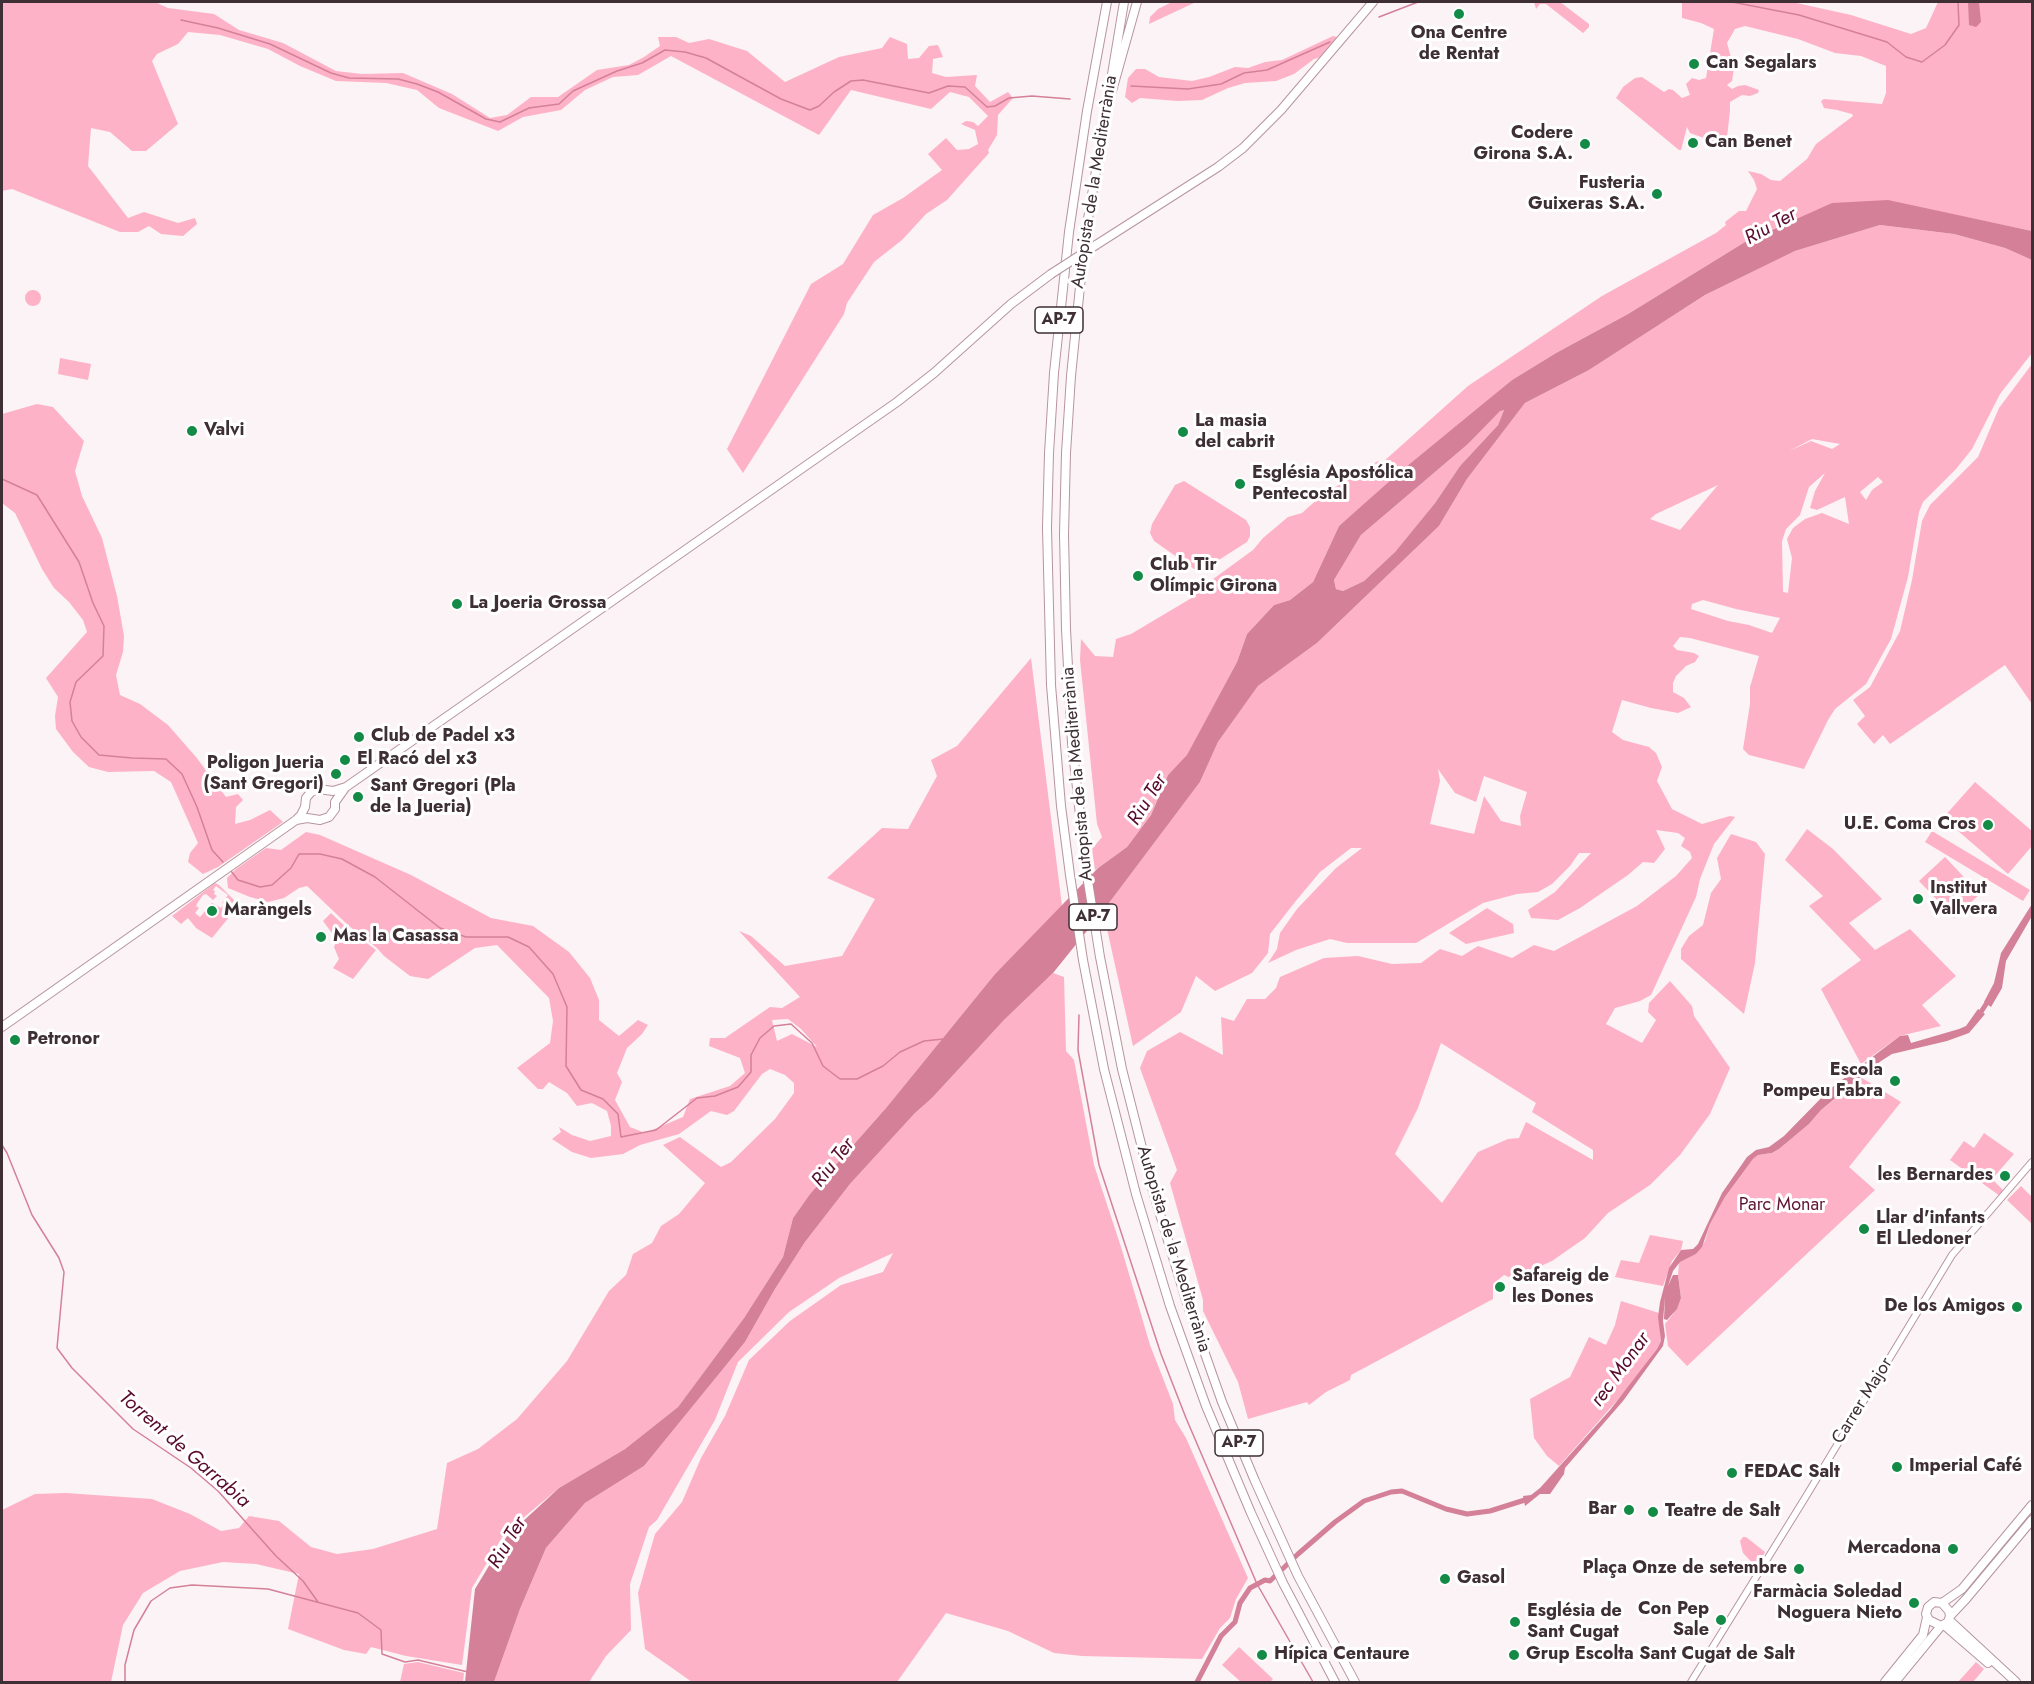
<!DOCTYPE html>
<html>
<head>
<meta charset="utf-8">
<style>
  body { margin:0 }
  #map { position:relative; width:2034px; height:1684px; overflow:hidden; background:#fbf3f5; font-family:Jost,sans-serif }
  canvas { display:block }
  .frame { position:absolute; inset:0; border:3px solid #3d2f33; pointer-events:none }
</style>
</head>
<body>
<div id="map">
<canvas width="2034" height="1684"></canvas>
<div class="frame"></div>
</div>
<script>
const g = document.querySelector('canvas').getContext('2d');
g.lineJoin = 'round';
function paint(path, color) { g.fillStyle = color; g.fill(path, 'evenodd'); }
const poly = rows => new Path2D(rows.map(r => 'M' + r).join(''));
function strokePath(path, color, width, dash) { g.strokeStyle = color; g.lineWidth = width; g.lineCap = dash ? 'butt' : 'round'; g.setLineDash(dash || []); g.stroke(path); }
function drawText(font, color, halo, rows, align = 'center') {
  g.font = font + ' Jost,sans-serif'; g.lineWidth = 6; g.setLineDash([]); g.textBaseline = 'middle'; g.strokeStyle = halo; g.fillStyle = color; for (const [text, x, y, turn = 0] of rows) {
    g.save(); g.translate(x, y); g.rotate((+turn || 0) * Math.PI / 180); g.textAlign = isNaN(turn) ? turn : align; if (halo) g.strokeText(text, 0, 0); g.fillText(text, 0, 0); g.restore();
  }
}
const green = poly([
  [2,2,155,2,168,8,214,14,239,30,283,43,336,71,362,74,403,73,452,94,490,118,507,115,531,97,558,97,597,70,629,65,644,57,660,46,658,37,676,37,689,43,709,39,747,51,785,82,839,57,882,48,890,37,907,44,908,59,919,58,929,46,938,45,943,57,933,59,932,73,946,77,977,75,975,86,990,102,1008,92,1013,98,998,115,997,135,988,150,989,153,947,200,926,214,902,240,874,262,847,303,844,314,743,473,727,449,811,284,843,264,873,215,903,198,942,170,928,154,946,138,957,150,969,149,978,144,975,130,961,124,966,121,973,122,978,126,988,116,969,97,950,92,931,109,851,90,819,135,671,56,638,75,613,77,585,90,561,110,523,117,498,131,439,108,417,90,386,83,336,81,300,66,268,49,220,35,188,32,178,44,157,54,152,61,178,124,146,151,132,151,110,132,91,128,88,166,128,218,144,212,178,223,195,218,197,224,183,236,161,234,149,226,138,232,120,232,12,189,2,191],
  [1172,2,1196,2,1149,24,1150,17,1158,9],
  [1534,2,1560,2,1589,24,1589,27,1583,33,1546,4,1540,4,1536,9],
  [1682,2,1792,2,1851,15,1911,34,1926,28,1938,2,2032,2,2032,231,1960,216,1793,220,1745,242,1628,314,1556,353,1512,380,1339,526,1313,582,1290,600,1274,605,1247,634,1237,662,1187,756,1168,775,1151,815,1127,847,1095,870,1092,849,1102,837,1097,824,1080,660,1081,639,1095,656,1113,657,1116,639,1131,634,1195,596,1198,590,1253,550,1263,538,1288,517,1302,513,1321,496,1378,461,1383,462,1468,386,1602,296,1716,233,1726,225,1725,222,1739,211,1746,211,1757,189,1754,180,1748,171,1761,174,1771,180,1780,181,1807,159,1816,144,1853,116,1852,114,1837,110,1824,108,1821,101,1824,99,1882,104,1886,93,1886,66,1861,56,1835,53,1798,39,1745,26,1735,29,1727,43,1734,68,1732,81,1727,85,1732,89,1738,86,1745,85,1759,90,1758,93,1750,96,1742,95,1730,102,1730,111,1726,146,1690,133,1687,127,1681,150,1679,150,1616,98,1623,87,1635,78,1642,77,1664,92,1669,89,1673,90,1682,98,1690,95,1686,84,1692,78,1699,80,1706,78,1714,29,1701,23,1682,18],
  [1333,36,1337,37,1321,57,1314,59,1294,74,1276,81,1245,83,1228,88,1202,100,1178,101,1140,98,1132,103,1125,97,1128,78,1136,69,1145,69,1159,77,1192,81,1209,77,1235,67,1248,68,1265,62,1282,60],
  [1880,225,1954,234,2005,248,2032,260,2032,353,2000,394,1972,449,1956,469,1923,502,1919,512,1908,577,1891,639,1866,684,1835,709,1828,720,1804,769,1749,755,1743,749,1750,704,1750,687,1759,656,1690,638,1680,637,1673,646,1677,650,1694,653,1699,656,1695,662,1686,666,1676,676,1673,683,1673,692,1684,698,1691,707,1678,713,1651,708,1622,700,1612,732,1623,740,1649,747,1656,753,1662,767,1657,781,1672,809,1702,824,1730,816,1735,817,1714,844,1700,879,1696,897,1651,995,1640,1001,1615,1008,1606,1024,1642,1043,1656,1020,1648,1012,1649,1003,1670,981,1692,1006,1694,1016,1730,1068,1710,1114,1680,1155,1650,1185,1608,1213,1585,1238,1552,1261,1532,1270,1519,1270,1513,1279,1504,1275,1493,1284,1493,1299,1351,1375,1350,1380,1326,1392,1309,1405,1307,1402,1248,1419,1238,1382,1203,1311,1203,1300,1170,1183,1177,1170,1140,1068,1147,1051,1180,1032,1223,1055,1221,1017,1234,1021,1247,999,1265,999,1276,988,1280,977,1324,958,1358,956,1392,964,1421,963,1440,949,1462,956,1478,946,1512,958,1534,945,1554,951,1637,906,1676,876,1692,858,1690,852,1681,846,1685,838,1678,833,1656,830,1665,849,1654,863,1643,862,1628,875,1580,908,1558,920,1531,918,1528,910,1555,892,1591,853,1579,853,1570,866,1552,884,1538,892,1517,894,1483,903,1416,943,1347,943,1330,939,1296,950,1268,963,1277,949,1280,933,1297,909,1336,868,1362,848,1351,848,1320,872,1295,902,1270,934,1268,953,1252,973,1215,991,1196,976,1181,1012,1133,1046,1103,911,1200,782,1218,742,1258,686,1317,643,1439,526,1467,479,1525,403,1589,370,1705,295,1795,251],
  [1812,439,1840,444,1832,449,1811,441,1789,451],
  [1825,473,1815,491,1810,508,1817,510,1845,497,1849,524,1822,513,1805,519,1793,528,1787,539,1792,558,1788,593,1783,592,1782,541,1786,529,1800,515,1809,487],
  [1878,477,1883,482,1872,490,1866,500,1860,492],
  [1718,485,1680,530,1650,519,1656,514],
  [1703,600,1736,609,1780,618,1772,633,1749,625,1728,621,1691,609,1692,604],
  [1438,769,1455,793,1476,802,1484,776,1527,792,1520,816,1521,826,1501,821,1484,796,1474,834,1430,824,1440,781],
  [1441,1043,1536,1103,1532,1112,1593,1150,1593,1160,1526,1122,1519,1138,1508,1139,1478,1152,1442,1203,1395,1154,1418,1108],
  '25 298a8 8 0 1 1 16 0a8 8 0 1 1-16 0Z',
  [60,358,91,364,88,380,58,374],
  [2032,364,2032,704,2005,665,1890,744,1883,735,1874,744,1857,724,1865,716,1853,700,1870,687,1900,631,1912,580,1922,521,1930,505,1978,457,1999,408],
  [37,404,53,407,84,441,75,471,82,496,102,538,117,596,124,636,123,652,116,675,120,695,140,704,168,725,196,757,226,797,238,794,243,800,236,807,235,824,250,820,270,810,283,822,218,867,203,874,188,862,190,853,198,843,171,782,154,771,108,772,89,767,73,752,56,729,55,716,58,697,46,678,87,632,83,620,69,602,54,588,42,569,15,513,2,503,2,414],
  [1500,410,1504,410,1498,425,1460,466,1435,503,1395,552,1364,581,1343,591,1336,589,1334,580,1361,535,1468,444],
  [1184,481,1246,520,1250,527,1250,536,1247,542,1203,570,1194,569,1154,541,1150,533,1152,524,1175,485],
  [1031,658,1062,906,995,974,886,1108,810,1194,793,1218,783,1257,744,1318,678,1407,625,1449,559,1488,504,1534,472,1588,462,1665,406,1656,371,1647,366,1654,344,1650,288,1629,299,1574,256,1564,223,1562,180,1571,143,1593,123,1625,111,1682,2,1682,2,1510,35,1494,66,1493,152,1499,190,1514,221,1531,239,1528,249,1516,279,1521,311,1547,337,1554,373,1549,437,1529,447,1463,478,1449,517,1419,567,1361,609,1291,626,1275,633,1254,652,1243,661,1226,679,1214,705,1183,663,1145,680,1137,721,1167,731,1162,775,1119,794,1093,794,1083,785,1075,770,1069,762,1074,734,1111,727,1115,711,1111,679,1134,640,1145,623,1154,591,1158,572,1152,552,1139,561,1132,559,1127,572,1135,590,1141,611,1136,611,1126,607,1111,592,1103,577,1106,567,1093,549,1082,543,1089,538,1089,517,1068,550,1043,553,1021,549,998,497,945,475,948,428,979,410,976,384,956,377,948,349,926,307,886,299,888,284,898,268,902,250,897,228,888,227,878,236,869,266,848,281,850,306,832,320,835,411,875,491,918,533,926,569,952,590,978,599,1000,599,1020,619,1036,638,1020,648,1025,642,1034,627,1048,617,1073,622,1082,615,1100,630,1127,645,1133,683,1117,690,1099,730,1086,745,1073,740,1058,709,1046,710,1038,725,1038,770,1007,782,1008,800,997,739,931,751,936,785,966,842,956,875,899,827,878,882,828,908,829,937,776,931,760,957,746],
  [788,1019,801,1029,817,1047,792,1034,777,1041,772,1020],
  [1975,782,2032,831,2032,846,2008,874,1943,818],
  [1807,829,1833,849,1882,899,1849,923,1875,950,1910,929,1956,976,1922,1005,1941,1026,1900,1036,1861,1064,1821,989,1861,960,1809,906,1823,896,1785,860],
  [1932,831,2030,890,2023,901,1925,842],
  [1731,834,1756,842,1765,854,1755,963,1744,1014,1681,959,1681,949,1689,936,1703,925,1711,893,1721,879,1717,858],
  [1945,857,1980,894,1954,918,1919,881],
  [215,883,219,885,239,905,212,938,196,928,188,918,181,924,172,916],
  [216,886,228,895,222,903,224,904,221,908,212,903,200,917,195,913,199,908,196,906,198,902,203,895,206,894,213,900,217,896,214,894,215,891,213,890],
  [1487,908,1513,924,1514,933,1466,944,1449,933],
  [331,913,349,930,376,950,353,979,333,968,339,959,334,947,337,940,323,921],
  [1053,973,1064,977,1066,1051,1074,1060,1094,1165,1121,1247,1150,1345,1173,1404,1175,1420,1186,1438,1248,1578,1236,1599,1230,1618,1220,1628,1202,1659,1082,1656,1054,1653,1008,1631,946,1613,897,1682,692,1682,645,1649,638,1593,655,1534,682,1502,701,1458,725,1416,749,1360,790,1321,841,1285,883,1272,893,1253,839,1278,789,1312,738,1362,715,1420,657,1520,649,1527,630,1584,631,1630,606,1656,589,1682,494,1682,520,1609,546,1548,585,1503,644,1466,745,1342,775,1289,805,1242,850,1184,915,1113,932,1098,1004,1020],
  [1862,1078,1901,1102,1849,1167,1875,1190,1687,1366,1668,1346,1665,1324,1673,1314,1681,1298,1678,1275,1679,1262,1696,1254,1705,1241,1710,1224,1725,1197,1753,1159,1758,1155,1772,1153,1779,1149,1809,1124,1821,1110],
  [1984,1133,2014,1154,1992,1179,2004,1191,2000,1196,1950,1160,1964,1141,1974,1148],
  [2021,1186,2032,1197,2032,1224,2007,1200],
  [1650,1235,1683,1241,1681,1250,1672,1261,1663,1286,1615,1277,1621,1260,1639,1263],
  [1621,1301,1659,1313,1661,1341,1657,1349,1629,1387,1559,1466,1547,1456,1534,1438,1530,1399,1570,1377,1589,1337,1606,1345,1615,1325],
  [1743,1537,1746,1537,1765,1552,1757,1568,1743,1553,1740,1541],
  [1239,1647,1273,1679,1270,1682,1241,1682,1222,1665],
  [418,1662,464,1673,463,1682,400,1682,404,1664],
  [1976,1662,1984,1669,1973,1682,1958,1682]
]);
const water = poly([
  [1968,2,1979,2,1981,22,1976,27,1969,25],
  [1888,200,2032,231,2032,260,2005,248,1954,234,1880,225,1795,251,1705,295,1589,370,1525,403,1467,479,1439,526,1317,643,1258,686,1218,742,1200,782,1103,911,1053,973,1004,1020,932,1098,915,1113,850,1184,805,1242,775,1289,745,1342,644,1466,585,1503,546,1548,520,1609,494,1682,465,1682,475,1589,507,1536,559,1488,625,1449,678,1407,744,1318,783,1257,793,1218,810,1194,886,1108,995,974,1098,868,1127,847,1151,815,1168,775,1187,755,1237,662,1247,634,1274,605,1290,600,1313,582,1339,526,1400,472,1512,380,1556,353,1628,314,1745,242,1832,203],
  [1504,410,1498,425,1460,466,1435,503,1395,552,1364,581,1343,591,1336,589,1334,580,1361,535,1468,444,1500,411],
  [2032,904,2032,916,2006,961,2002,988,1991,1007,1984,1002,1994,983,2001,953],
  [1978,1009,1985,1014,1969,1033,1947,1041,1892,1054,1881,1061,1821,1110,1809,1124,1779,1149,1772,1153,1758,1155,1753,1159,1725,1197,1710,1224,1702,1247,1696,1254,1680,1262,1673,1271,1668,1286,1673,1275,1678,1275,1681,1298,1677,1309,1667,1320,1664,1319,1665,1297,1663,1321,1665,1336,1663,1346,1623,1401,1565,1468,1564,1474,1550,1494,1540,1494,1525,1506,1523,1496,1531,1495,1540,1488,1610,1410,1657,1349,1661,1341,1658,1317,1660,1302,1669,1268,1681,1250,1693,1249,1698,1244,1722,1193,1747,1157,1756,1150,1769,1147,1784,1136,1830,1089,1900,1036,1908,1035,1911,1043,1959,1029,1966,1026]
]);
const stream = poly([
  [1732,2,1799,15,1887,42,1906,57,1922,62,1945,45,1959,25,1958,2],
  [1379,17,1418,2],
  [181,20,218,28,270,44,331,73,349,78,398,79,417,84,438,92,486,119,500,122,529,108,559,104,573,91,617,71,642,63,665,50,685,52,706,58,781,99,810,110,819,106,834,92,851,81,863,80,929,93,948,86,965,87,987,107,995,106,1009,98,1032,96,1070,99],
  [1131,86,1188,89,1221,84,1244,73,1267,70,1330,42],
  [2,479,37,495,79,562,93,603,104,626,103,656,76,682,70,702,72,721,81,737,99,755,132,758,166,759,182,774,197,807,212,850,223,862],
  [231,871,238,880,260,887,272,885,291,868,299,854,320,854,342,859,375,877,440,928,466,937,508,937,529,947,553,974,567,1007,566,1066,581,1090,603,1099,618,1114,621,1137,656,1130,697,1098,715,1096,738,1087,751,1072,751,1055,760,1038,774,1026,791,1024,812,1043,823,1066,840,1079,857,1079,883,1066,900,1052,924,1041,943,1039],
  [1079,1015,1078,1050,1099,1165,1161,1354,1186,1418,1257,1584,1313,1682],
  [2,1145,7,1153,32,1215,59,1258,64,1272,57,1348,72,1368,133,1429,191,1468,218,1491,276,1556,303,1581,318,1602],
  [125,1682,125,1665,134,1630,151,1601,170,1588,192,1585,268,1589,358,1613,381,1630,382,1654,405,1662,418,1660,468,1672]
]);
const canal = poly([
  [1979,1015,1990,998],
  [1197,1682,1221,1636,1235,1622,1240,1603,1250,1588,1265,1580,1270,1581,1298,1554,1335,1522,1364,1501,1391,1492,1402,1491,1446,1509,1467,1514,1490,1511,1528,1499]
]);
const minor = poly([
  [1691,1682,1805,1498,1952,1255,2032,1162]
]);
const major = poly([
  [1096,245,1218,167,1243,148,1281,110,1373,2],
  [296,820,307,818,320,820,329,817,335,809,335,802,345,788],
  [2,1027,296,820,301,815,305,807,306,798,311,792,318,789,333,791,346,787,897,402,934,373,1011,304,1051,274],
  [1942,1603,1949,1611,1950,1616,1948,1622,1941,1626,1929,1620,1926,1614,1928,1607,1934,1602,1942,1603,1962,1589,2032,1505],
  [1950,1616,1966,1599,2032,1520],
  [1949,1620,2016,1682],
  [1944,1625,1988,1663],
  [1885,1682,1923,1635,1927,1617],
  [1895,1682,1941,1626]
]);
const highway = poly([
  [1107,2,1087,111,1069,232,1054,373,1049,453,1047,528,1051,685,1061,806,1070,875,1083,960,1104,1069,1136,1194,1170,1306,1206,1406,1251,1513,1283,1583,1335,1682],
  [1124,2,1085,237,1071,376,1066,453,1064,534,1066,629,1072,743,1086,869,1100,957,1122,1069,1153,1191,1186,1300,1222,1402,1255,1481,1298,1576,1355,1682],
  [1112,91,1137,2]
]);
const majorBridge = poly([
  [1051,274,1096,245]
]);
const markers = [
  [1459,14,6,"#138a45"],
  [1694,64,6,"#138a45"],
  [1693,143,6,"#138a45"],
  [1585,144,6,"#138a45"],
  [1657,194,6,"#138a45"],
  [192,431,6,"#138a45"],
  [1183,432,6,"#138a45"],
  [1240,484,6,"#138a45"],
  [1138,576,6,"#138a45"],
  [457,604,6,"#138a45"],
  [359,737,6,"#138a45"],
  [345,760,6,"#138a45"],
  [336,774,6,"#138a45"],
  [358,797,6,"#138a45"],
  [1988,825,6,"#138a45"],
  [1918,899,6,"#138a45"],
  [212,911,6,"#138a45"],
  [321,937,6,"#138a45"],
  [15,1040,6,"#138a45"],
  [1895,1081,6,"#138a45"],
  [2005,1176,6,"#138a45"],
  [1864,1229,6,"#138a45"],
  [1500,1287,6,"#138a45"],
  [2017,1307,6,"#138a45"],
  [1897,1467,6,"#138a45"],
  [1732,1473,6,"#138a45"],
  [1629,1510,6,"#138a45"],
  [1653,1512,6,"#138a45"],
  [1953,1549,6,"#138a45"],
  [1799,1569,6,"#138a45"],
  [1445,1579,6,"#138a45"],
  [1914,1603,6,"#138a45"],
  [1721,1620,6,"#138a45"],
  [1515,1622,6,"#138a45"],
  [1262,1655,6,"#138a45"],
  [1514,1655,6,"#138a45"]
];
const shields = [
  [1059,320,48],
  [1093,917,48],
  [1239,1443,48]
];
const shieldNames = [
  ["AP-7",1059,320],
  ["AP-7",1093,917],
  ["AP-7",1239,1443]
];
const poiNames = [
  ["Ona Centre",1459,34,"center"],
  ["de Rentat",1459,55,"center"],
  ["Can Segalars",1706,64],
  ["Codere",1573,134,"right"],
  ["Girona S.A.",1573,155,"right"],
  ["Can Benet",1705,143],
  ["Fusteria",1645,184,"right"],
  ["Guixeras S.A.",1645,205,"right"],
  ["La masia",1195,422],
  ["del cabrit",1195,443],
  ["Valvi",204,431],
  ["Església Apostólica",1252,474],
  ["Pentecostal",1252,495],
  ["Club Tir",1150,566],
  ["Olímpic Girona",1150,587],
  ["La Joeria Grossa",469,604],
  ["Club de Padel x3",371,737],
  ["El Racó del x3",357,760],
  ["Poligon Jueria",324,764,"right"],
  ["(Sant Gregori)",324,785,"right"],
  ["Sant Gregori (Pla",370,787],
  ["de la Jueria)",370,808],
  ["U.E. Coma Cros",1976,825,"right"],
  ["Institut",1930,889],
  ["Vallvera",1930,910],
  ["Maràngels",224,911],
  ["Mas la Casassa",333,937],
  ["Petronor",27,1040],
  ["Escola",1883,1071,"right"],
  ["Pompeu Fabra",1883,1092,"right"],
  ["les Bernardes",1993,1176,"right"],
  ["Llar d'infants",1876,1219],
  ["El Lledoner",1876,1240],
  ["Safareig de",1512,1277],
  ["les Dones",1512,1298],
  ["De los Amigos",2005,1307,"right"],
  ["Imperial Café",1909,1467],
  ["FEDAC Salt",1744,1473],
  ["Bar",1617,1510,"right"],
  ["Teatre de Salt",1665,1512],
  ["Mercadona",1941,1549,"right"],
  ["Plaça Onze de setembre",1787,1569,"right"],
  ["Gasol",1457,1579],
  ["Farmàcia Soledad",1902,1593,"right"],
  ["Noguera Nieto",1902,1614,"right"],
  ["Con Pep",1709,1610,"right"],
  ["Sale",1709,1631,"right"],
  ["Església de",1527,1612],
  ["Sant Cugat",1527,1633],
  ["Hípica Centaure",1274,1655],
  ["Grup Escolta Sant Cugat de Salt",1526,1655]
];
const streetNames = [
  ["Autopista de la Mediterrània",1095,182,-81],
  ["Autopista de la Mediterrània",1078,774,-95],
  ["Autopista de la Mediterrània",1173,1249,73],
  ["Carrer Major",1863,1401,-58]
];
const parkNames = [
  ["Parc Monar",1782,1206]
];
const waterNames = [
  ["Riu Ter",1771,227,-29],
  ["Riu Ter",1148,800,-58],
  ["Riu Ter",834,1163,-52],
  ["rec Monar",1621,1370,-54],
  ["Torrent de Garrabia",184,1450,41],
  ["Riu Ter",508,1543,-59]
];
paint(green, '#feb2c7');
paint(water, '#d48099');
strokePath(stream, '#d48099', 1.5);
strokePath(canal, '#d48099', 5);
strokePath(minor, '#b7959e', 8);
strokePath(major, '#b7959e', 10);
strokePath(highway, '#b7959e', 10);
strokePath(minor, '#fff', 6);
strokePath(major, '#fff', 8);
strokePath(highway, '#fff', 8);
strokePath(majorBridge, '#b7959e', 10, []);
strokePath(majorBridge, '#fff', 8);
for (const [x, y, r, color] of markers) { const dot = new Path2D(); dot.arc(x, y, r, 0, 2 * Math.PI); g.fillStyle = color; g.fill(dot); strokePath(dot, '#fff', 2); }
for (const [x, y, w] of shields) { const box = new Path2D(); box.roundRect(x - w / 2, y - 13, w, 26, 4.5); g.fillStyle = '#fff'; g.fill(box); strokePath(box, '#3d2f33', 1.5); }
drawText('bold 16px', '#3d2f33', null, shieldNames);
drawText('bold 18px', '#3d2f33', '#fff', poiNames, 'left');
drawText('18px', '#3d2f33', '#fff', streetNames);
drawText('18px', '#5f1432', '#fff', parkNames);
drawText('italic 20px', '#580b2c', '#fff', waterNames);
</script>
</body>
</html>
